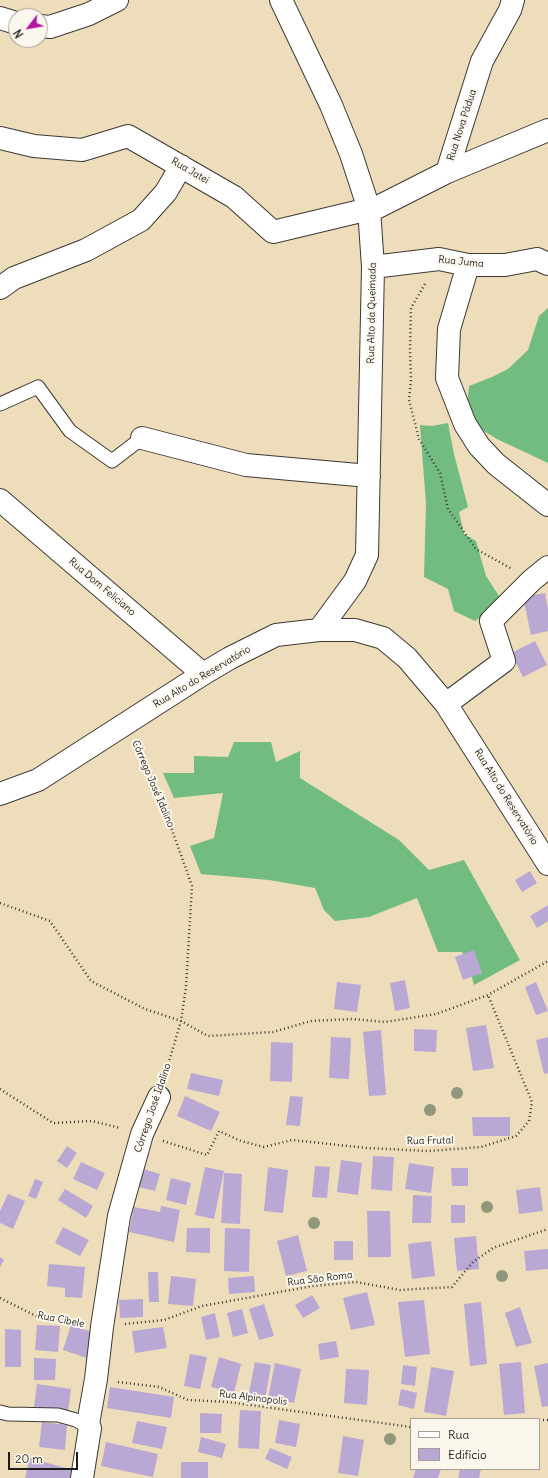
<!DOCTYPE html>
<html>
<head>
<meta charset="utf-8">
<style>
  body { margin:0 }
  #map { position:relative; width:548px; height:1478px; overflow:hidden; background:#eeddba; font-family:Delius,sans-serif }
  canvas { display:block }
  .legend { position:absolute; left:410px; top:1418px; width:130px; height:52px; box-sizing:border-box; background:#fbf7ec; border:1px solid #a29f99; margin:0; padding:5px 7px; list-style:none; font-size:12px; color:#1c1c1c }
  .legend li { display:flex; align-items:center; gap:8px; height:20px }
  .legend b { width:20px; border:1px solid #a29f99 }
  .north { position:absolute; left:8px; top:8px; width:40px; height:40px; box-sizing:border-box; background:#fbf7ec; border:1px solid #a29f99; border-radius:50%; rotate:239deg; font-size:11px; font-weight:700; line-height:16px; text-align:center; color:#1c1c1c }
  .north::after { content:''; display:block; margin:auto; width:14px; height:18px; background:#b5179e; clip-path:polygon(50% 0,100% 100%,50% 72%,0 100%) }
  .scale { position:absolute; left:8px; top:1452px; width:70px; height:18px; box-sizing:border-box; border:2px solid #1c1c1c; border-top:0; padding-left:5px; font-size:12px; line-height:14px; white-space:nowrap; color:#1c1c1c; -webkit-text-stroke:3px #fbf7ec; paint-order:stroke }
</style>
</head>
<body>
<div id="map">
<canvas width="548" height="1478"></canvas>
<ul class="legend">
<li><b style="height:5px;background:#fff"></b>Rua</li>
<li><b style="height:11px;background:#b9a8d4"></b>Edifício</li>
</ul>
<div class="north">N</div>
<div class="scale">20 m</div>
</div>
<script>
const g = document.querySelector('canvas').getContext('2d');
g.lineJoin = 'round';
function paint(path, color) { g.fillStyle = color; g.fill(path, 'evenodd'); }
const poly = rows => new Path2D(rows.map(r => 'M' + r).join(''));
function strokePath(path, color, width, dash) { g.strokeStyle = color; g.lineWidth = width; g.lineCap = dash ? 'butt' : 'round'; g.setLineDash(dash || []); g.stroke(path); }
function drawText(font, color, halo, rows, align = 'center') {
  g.font = font + ' Delius,sans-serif'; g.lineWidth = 4; g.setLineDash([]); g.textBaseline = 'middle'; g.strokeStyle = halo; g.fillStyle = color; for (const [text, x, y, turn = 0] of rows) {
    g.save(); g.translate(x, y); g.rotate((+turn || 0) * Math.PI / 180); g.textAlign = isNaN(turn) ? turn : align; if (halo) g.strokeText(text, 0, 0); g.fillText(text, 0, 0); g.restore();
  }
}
const forest = poly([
  [548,308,548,463,497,439,479,428,467,405,469,386,492,377,508,369,528,350,539,316],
  [448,423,454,454,468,507,459,512,464,534,476,541,486,576,503,602,475,621,454,611,448,589,424,577,426,504,420,425,432,426],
  [234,742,271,742,276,762,300,751,300,778,399,840,429,870,464,860,520,960,474,985,469,966,462,952,438,952,417,898,369,917,335,921,324,910,315,888,269,880,201,874,190,846,214,838,223,793,174,798,163,773,194,773,194,756,228,757]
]);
const building = poly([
  [545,593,548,609,548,631,531,635,523,597],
  [535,641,547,665,523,677,511,653],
  [530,871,537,883,522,892,515,880],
  [548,905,548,921,537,928,530,916],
  [474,950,482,973,463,980,455,957],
  [405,980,410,1008,395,1011,390,983],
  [337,982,361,985,357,1012,334,1009],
  [536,982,548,1011,536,1015,525,987],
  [486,1025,494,1068,473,1071,466,1028],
  [414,1029,437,1030,436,1052,414,1051],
  [381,1030,386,1095,369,1096,363,1032],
  [331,1037,351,1038,349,1079,329,1078],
  [548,1037,548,1073,544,1074,536,1040],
  [271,1042,293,1043,292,1082,270,1081],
  [191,1073,223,1080,219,1096,187,1089],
  [185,1096,220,1112,211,1131,177,1116],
  [290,1096,303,1097,300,1126,286,1125],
  [472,1117,510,1117,510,1136,473,1136],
  [67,1146,77,1153,67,1168,57,1161],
  [373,1156,394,1157,392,1191,371,1189],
  [341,1160,362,1163,358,1195,337,1192],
  [81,1162,105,1173,97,1190,73,1179],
  [409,1163,434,1167,431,1193,405,1189],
  [315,1166,330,1167,327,1198,312,1197],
  [205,1167,224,1171,214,1219,195,1215],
  [268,1167,288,1170,283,1213,264,1211],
  [140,1168,160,1174,155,1191,135,1186],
  [451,1168,468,1168,468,1186,452,1186],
  [224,1173,242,1174,240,1224,221,1223],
  [171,1178,191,1183,186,1205,166,1200],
  [35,1179,43,1182,36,1199,28,1196],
  [540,1187,543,1211,519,1214,516,1190],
  [65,1189,93,1206,86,1218,58,1200],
  [8,1194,25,1201,13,1229,0,1223,0,1211],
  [413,1195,432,1196,431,1223,412,1223],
  [451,1205,465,1205,465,1223,451,1223],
  [161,1206,180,1210,174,1242,129,1232,134,1207,160,1212],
  [367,1211,390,1211,391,1257,368,1257],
  [63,1227,89,1240,80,1256,55,1243],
  [187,1228,210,1228,210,1253,186,1252],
  [225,1228,250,1229,249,1272,224,1271],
  [298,1235,307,1271,286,1276,277,1241],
  [476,1236,479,1269,457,1271,454,1238],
  [334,1241,353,1241,353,1260,334,1260],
  [431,1241,435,1276,412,1279,408,1244],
  [548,1249,548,1269,526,1271,524,1251],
  [0,1257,4,1260,0,1267],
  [49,1264,85,1267,82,1298,65,1297,65,1288,47,1286],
  [148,1272,158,1272,159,1302,149,1302],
  [171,1276,196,1279,193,1306,168,1304],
  [254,1276,255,1292,229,1294,228,1278],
  [367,1292,375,1325,351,1330,343,1298],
  [312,1295,320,1308,303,1318,295,1305],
  [143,1299,143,1317,120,1318,119,1300],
  [424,1300,430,1354,405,1357,398,1302],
  [481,1302,487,1364,470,1366,464,1304],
  [264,1304,274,1336,259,1340,249,1309],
  [520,1307,532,1343,516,1347,505,1313],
  [242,1309,248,1333,233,1337,227,1313],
  [215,1313,220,1337,206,1340,201,1317],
  [37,1325,60,1326,58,1352,35,1350],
  [71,1325,95,1333,87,1358,63,1350],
  [163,1327,167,1348,135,1353,132,1331],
  [5,1329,21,1330,21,1367,5,1367],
  [336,1341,339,1357,320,1360,318,1344],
  [190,1354,207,1357,200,1389,184,1386],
  [219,1357,241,1364,234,1393,211,1387],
  [34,1358,56,1359,55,1380,34,1380],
  [255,1362,271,1365,265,1400,248,1397],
  [521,1362,525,1413,504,1415,499,1364],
  [275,1363,301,1369,294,1403,268,1398],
  [548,1363,548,1406,542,1407,534,1366],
  [403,1365,417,1367,415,1386,401,1384],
  [431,1367,454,1371,446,1416,424,1412],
  [346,1369,369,1370,367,1405,344,1403],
  [37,1384,71,1389,68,1413,34,1407],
  [110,1387,174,1397,171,1418,107,1408],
  [401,1389,417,1393,414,1409,398,1405],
  [240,1410,261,1411,259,1449,238,1448],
  [200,1413,222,1414,221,1433,200,1433],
  [279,1420,300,1424,296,1447,275,1443],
  [137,1421,167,1427,162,1449,132,1443],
  [42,1422,67,1425,65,1450,39,1447],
  [343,1436,364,1440,358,1476,338,1473],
  [201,1437,226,1444,222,1458,198,1452],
  [106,1442,158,1454,153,1477,101,1466],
  [270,1448,292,1457,287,1469,265,1459],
  [30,1458,73,1470,71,1478,25,1478],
  [181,1462,208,1462,208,1478,181,1478],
  [416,1469,441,1469,438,1478,413,1478],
  [460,1469,481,1469,479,1478,458,1478]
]);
const path = poly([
  [425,284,411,308,410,349,411,380,409,400,419,439,440,473,448,509,476,549,512,569],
  [136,744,166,813,192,886,186,987,181,1021,165,1075],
  [0,903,50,921,91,981,145,1009,181,1021,208,1036,273,1032,311,1021,352,1019,385,1022,436,1014,488,995,548,961],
  [0,1089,53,1123,92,1121,120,1128],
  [163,1141,207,1155,219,1131,241,1141,264,1147,292,1140,367,1148,428,1151,481,1147,516,1136,529,1121,532,1102,488,995],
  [0,1298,38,1317,80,1324],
  [125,1324,164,1320,202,1306,313,1286,356,1282,400,1290,452,1287,473,1262,493,1248,548,1229],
  [118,1382,159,1387,188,1400,228,1402,411,1427],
  [539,1420,548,1420]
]);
const lane = poly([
  [0,404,38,387,70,431,112,461,142,438],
  [0,1412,8,1414,58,1415,76,1420,90,1428]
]);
const street = poly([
  [281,0,331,105,351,154,369,209,373,267,367,555,355,581,319,630],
  [0,18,16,23],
  [40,26,50,27,89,14,117,0],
  [0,138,34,146,82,150,128,136,234,197,273,232,369,209],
  [447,172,548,130],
  [370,211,447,172,482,61,510,10,513,0],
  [468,265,449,329,447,378,465,424,479,446,496,464,548,505],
  [373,267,439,259,468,265,505,265,537,259,548,264],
  [0,288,14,278,86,250,141,220,166,192,181,166],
  [142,438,246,465,369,476],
  [0,500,203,674],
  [446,704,504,661,491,621,532,580,548,567],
  [0,794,38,780,203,674,230,658,276,635,319,630,355,630,383,638,407,658,446,704,548,864],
  [82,1478,90,1428,88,1424,96,1379,102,1327,119,1216,142,1134,159,1097]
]);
const trees = [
  [457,1093],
  [430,1110],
  [487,1207],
  [314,1223],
  [502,1276],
  [390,1439]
];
const streetNames = [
  ["Rua Nova Pádua",462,125,-72],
  ["Rua Jateí",190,171,30],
  ["Rua Juma",461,262,6],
  ["Rua Alto da Queimada",372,313,-89],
  ["Rua Dom Feliciano",102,587,40],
  ["Rua Alto do Reservatório",202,677,-31],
  ["Córrego José Idalino",153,784,67],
  ["Rua Alto do Reservatório",506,797,58],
  ["Córrego José Idalino",153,1108,-71],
  ["Rua Frutal",430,1141,-1],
  ["Rua São Roma",320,1279,-7],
  ["Rua Cibele",61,1320,11],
  ["Rua Alpinopolis",253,1398,7]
];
paint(forest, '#72bc81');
paint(building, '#b9a8d4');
strokePath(lane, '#3c3934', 15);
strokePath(street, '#3c3934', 24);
strokePath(path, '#3c3934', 2.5, [1, 3]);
strokePath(lane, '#fff', 13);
strokePath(street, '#fff', 22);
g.fillStyle = '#90987b';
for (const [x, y] of trees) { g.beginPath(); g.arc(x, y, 6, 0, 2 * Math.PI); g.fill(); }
drawText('10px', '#1c1c1c', '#fbf7ec', streetNames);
</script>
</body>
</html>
